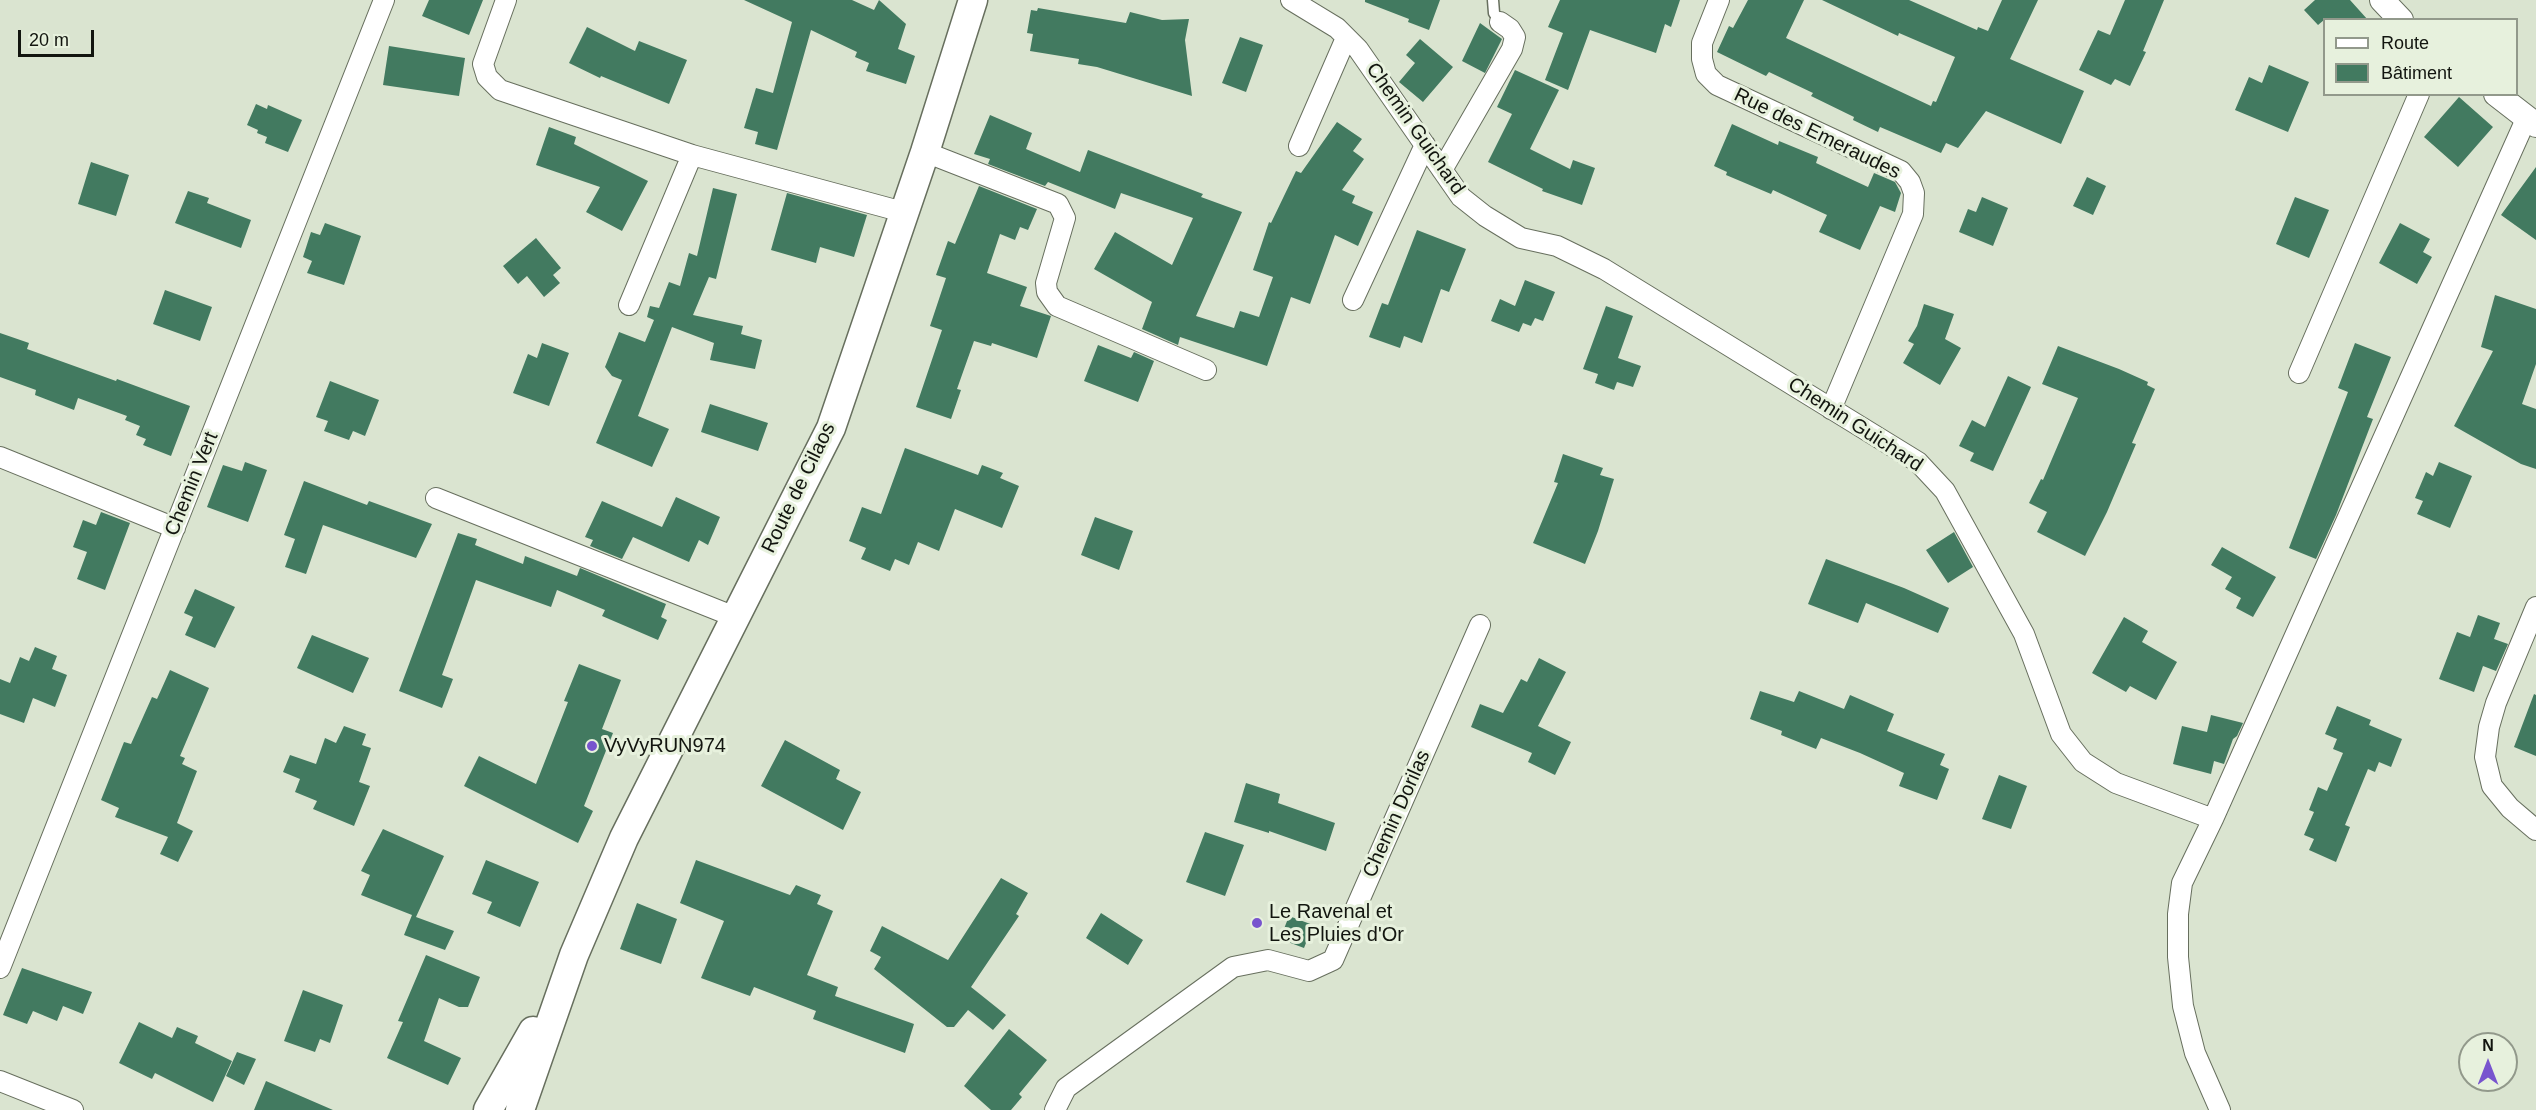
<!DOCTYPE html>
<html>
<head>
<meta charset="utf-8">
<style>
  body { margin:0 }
  #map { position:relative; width:2536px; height:1110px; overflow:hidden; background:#dae4d0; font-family:Arial,sans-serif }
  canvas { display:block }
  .legend { position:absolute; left:2323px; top:18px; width:195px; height:78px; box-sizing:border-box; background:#e7f1dd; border:2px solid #92998b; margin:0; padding:8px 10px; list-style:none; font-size:18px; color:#12150f }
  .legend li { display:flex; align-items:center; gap:12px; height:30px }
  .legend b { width:30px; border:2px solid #92998b }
  .north { position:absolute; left:2458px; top:1032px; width:60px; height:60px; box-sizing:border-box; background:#e7f1dd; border:2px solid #92998b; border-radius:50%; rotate:0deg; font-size:16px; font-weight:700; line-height:24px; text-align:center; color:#12150f }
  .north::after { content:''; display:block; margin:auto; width:21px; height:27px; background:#7854ce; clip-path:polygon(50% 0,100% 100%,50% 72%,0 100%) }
  .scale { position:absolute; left:18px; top:30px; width:76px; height:27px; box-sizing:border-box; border:3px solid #12150f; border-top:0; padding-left:8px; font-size:18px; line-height:21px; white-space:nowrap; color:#12150f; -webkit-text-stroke:4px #e7f1dd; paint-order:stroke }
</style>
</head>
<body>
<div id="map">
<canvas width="2536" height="1110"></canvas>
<ul class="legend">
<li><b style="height:8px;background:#fff"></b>Route</li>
<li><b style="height:16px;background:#427a60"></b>Bâtiment</li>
</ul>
<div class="north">N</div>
<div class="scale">20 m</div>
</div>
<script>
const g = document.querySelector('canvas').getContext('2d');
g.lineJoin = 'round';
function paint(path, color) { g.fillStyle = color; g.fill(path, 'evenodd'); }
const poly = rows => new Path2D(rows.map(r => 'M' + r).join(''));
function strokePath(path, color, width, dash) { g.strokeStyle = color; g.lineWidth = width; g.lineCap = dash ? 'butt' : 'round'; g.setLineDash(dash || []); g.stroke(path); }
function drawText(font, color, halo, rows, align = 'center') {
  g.font = font + ' Arial,sans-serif'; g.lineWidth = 6; g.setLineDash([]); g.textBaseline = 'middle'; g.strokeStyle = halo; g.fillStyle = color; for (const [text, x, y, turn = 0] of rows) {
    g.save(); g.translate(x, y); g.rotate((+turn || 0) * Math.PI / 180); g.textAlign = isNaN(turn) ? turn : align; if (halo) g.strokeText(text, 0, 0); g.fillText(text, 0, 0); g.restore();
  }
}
const building = poly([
  [429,0,483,0,469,35,422,16],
  [744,0,852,0,874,10,879,0,906,24,898,49,915,56,906,84,866,71,869,63,855,57,857,52,811,30,777,150,755,144,758,132,744,128,756,88,773,93,792,22],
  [1365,0,1440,0,1429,30,1408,22,1409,19,1365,2],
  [1560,0,1680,0,1671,27,1665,24,1656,53,1590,30,1568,90,1545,80,1563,33,1548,27],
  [1748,0,1804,0,1786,38,1931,106,1933,101,1936,102,1955,57,1899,33,1898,36,1822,0,1909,0,1977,30,1978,27,1988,31,2002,0,2038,0,2010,59,2084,91,2061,144,1986,111,1958,148,1946,143,1941,153,1880,127,1878,132,1853,120,1854,117,1811,96,1813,93,1769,72,1766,76,1717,52,1729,26,1733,28],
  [2125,0,2164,0,2143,51,2146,52,2130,86,2115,79,2111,85,2079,70,2098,30,2110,35],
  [2315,0,2350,0,2368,20,2324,20,2318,25,2304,10],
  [1038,8,1126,23,1130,12,1162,20,1189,19,1185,40,1192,96,1097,67,1078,64,1079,59,1030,51,1033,34,1027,33,1031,10,1037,11],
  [1480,23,1502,39,1485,73,1462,61],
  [587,27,635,51,639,41,687,60,669,104,601,76,600,78,569,63],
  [1240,37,1263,45,1246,92,1222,83],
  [1420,39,1453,67,1423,102,1399,82,1415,63,1406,55],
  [389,46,465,58,459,96,383,85],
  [2269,65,2309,82,2288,132,2235,110,2249,77,2262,83],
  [1515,70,1559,90,1530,149,1570,169,1573,160,1595,168,1582,205,1542,191,1543,189,1488,162,1512,114,1497,107],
  [2459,97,2493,127,2458,167,2424,137],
  [256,104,267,109,268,105,302,120,288,152,265,143,267,137,257,133,258,130,247,125],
  [990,115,1032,133,1026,149,1080,172,1088,150,1203,194,1201,197,1242,212,1196,316,1234,328,1240,311,1259,317,1273,277,1253,270,1269,222,1271,223,1296,171,1301,173,1337,122,1362,139,1353,151,1364,159,1342,190,1355,196,1352,203,1373,212,1358,246,1335,235,1310,304,1291,297,1267,366,1180,337,1178,345,1142,329,1152,302,1094,269,1115,232,1172,265,1193,218,1121,193,1115,209,1048,182,1045,186,988,164,990,159,974,154],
  [1732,124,1778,145,1779,141,1818,157,1816,163,1868,187,1874,173,1895,182,1901,193,1895,212,1880,206,1860,250,1819,232,1827,215,1773,190,1771,194,1726,175,1727,172,1714,166],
  [549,127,576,137,574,144,648,181,622,231,586,212,600,187,536,165],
  [91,162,129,175,116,216,78,204],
  [2536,167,2536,240,2501,215],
  [2087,177,2106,186,2093,215,2073,206],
  [979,186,1037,209,1028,230,1020,227,1015,240,1000,234,987,273,1027,287,1020,306,1051,316,1037,358,992,343,991,346,974,341,957,389,961,390,951,419,916,407,942,330,930,326,946,278,936,275,948,241,955,244],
  [713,188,737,194,716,279,709,277,693,315,743,326,741,334,762,340,755,369,710,360,714,343,672,327,638,416,669,429,652,467,596,443,622,380,612,376,605,367,619,332,645,342,654,320,647,317,650,306,659,308,669,282,680,286,689,253,697,256],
  [188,191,209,198,207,203,251,220,241,248,175,223],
  [787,193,867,215,854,257,820,247,816,263,771,250],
  [1982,197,2008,208,1993,246,1959,232,1968,209,1976,212],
  [2295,197,2329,210,2309,258,2276,244],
  [325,223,361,236,344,285,307,273,312,261,303,257,311,232,320,235],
  [2400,223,2430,239,2423,252,2432,257,2417,284,2379,263],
  [1417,230,1466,249,1449,292,1441,289,1422,343,1404,336,1400,348,1369,337,1382,303,1388,305],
  [536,238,561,268,553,275,560,283,544,297,527,276,518,284,503,266],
  [1525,280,1555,292,1543,321,1535,318,1531,326,1523,323,1519,332,1491,321,1500,299,1515,306],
  [165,290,212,307,200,341,153,324],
  [2495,295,2536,309,2536,364,2522,404,2536,409,2536,469,2521,464,2454,426,2493,351,2481,347],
  [1924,304,1954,314,1945,339,1961,348,1940,385,1903,363,1914,344,1908,341,1917,326],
  [1606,306,1633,316,1618,358,1641,366,1633,387,1617,382,1614,390,1595,383,1598,374,1583,369],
  [0,333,29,343,27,349,116,381,117,379,190,406,171,456,143,445,146,439,136,435,140,426,125,420,127,416,78,398,74,410,35,395,36,390,0,377],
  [542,343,569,353,549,406,513,393,528,354,537,358],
  [2355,343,2391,357,2367,417,2373,419,2336,515,2316,559,2289,548,2348,392,2338,388],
  [1098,345,1131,358,1134,352,1154,361,1138,402,1084,381],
  [2058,346,2119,369,2148,382,2147,385,2155,389,2132,443,2136,444,2107,512,2085,556,2037,532,2047,512,2029,503,2041,479,2043,480,2078,398,2042,384],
  [2008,376,2031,387,1993,471,1970,461,1974,453,1959,446,1972,420,1985,427],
  [330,381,379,400,365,436,353,431,349,440,324,431,328,421,316,417],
  [710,404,768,423,758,451,701,432],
  [905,448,978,475,982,465,1003,473,1000,478,1019,486,1002,528,955,509,939,551,918,542,909,565,895,559,890,571,861,559,866,548,849,541,862,507,881,514],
  [1563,454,1603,468,1600,475,1614,479,1598,531,1585,564,1533,543,1558,483,1554,482],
  [245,462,267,470,248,522,207,507,223,465,242,471],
  [2439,462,2472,476,2450,528,2417,514,2423,501,2415,498,2426,472,2433,476],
  [304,481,367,505,369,501,432,524,416,558,323,525,306,574,285,567,295,539,284,535],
  [676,497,720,517,708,545,699,540,689,562,633,537,622,559,590,546,593,540,585,537,602,501,662,527],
  [101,512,130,523,105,590,77,579,87,552,73,547,83,520,96,525],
  [1095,517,1133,531,1119,570,1081,555],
  [1954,532,1973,567,1948,583,1926,550],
  [458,533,477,539,475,545,523,564,525,556,577,576,580,568,666,604,661,617,667,620,658,640,602,616,605,610,557,590,551,607,476,580,442,675,453,679,442,708,399,691],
  [2222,547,2276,577,2253,617,2236,608,2241,598,2225,589,2232,577,2211,565],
  [1826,559,1904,588,1949,608,1938,633,1866,603,1858,623,1808,604],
  [195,589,235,607,215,648,185,635,193,617,184,613],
  [2478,615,2500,623,2494,639,2508,644,2496,671,2483,666,2474,692,2439,679,2457,632,2470,637],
  [2124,617,2148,631,2142,642,2177,662,2156,700,2130,686,2126,692,2092,673],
  [312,635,369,658,353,693,297,668],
  [35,647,57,656,52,669,67,675,55,707,33,698,24,723,0,714,0,679,10,683,20,657,29,661],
  [1539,658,1566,672,1538,726,1571,742,1555,775,1528,762,1532,753,1471,727,1480,704,1503,713,1521,679,1527,682],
  [579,664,621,680,602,729,613,733,584,806,593,811,578,843,464,786,479,756,536,784,568,702,564,701],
  [170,670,209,688,180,756,185,758,182,764,197,771,177,823,193,831,178,862,160,854,168,837,115,817,119,808,101,800,124,742,131,744,152,697,157,699],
  [1760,691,1794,702,1799,691,1844,709,1850,695,1894,714,1887,731,1945,754,1940,765,1949,769,1937,800,1899,786,1904,773,1860,753,1821,738,1816,749,1781,735,1782,731,1750,719],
  [2534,694,2536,695,2536,756,2514,747],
  [2337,706,2371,720,2369,725,2402,739,2391,767,2379,762,2375,772,2368,769,2345,825,2350,827,2336,862,2309,850,2314,839,2304,835,2314,812,2309,810,2318,787,2327,791,2343,753,2333,749,2337,739,2325,734],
  [2211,715,2243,723,2237,736,2233,739,2224,764,2214,761,2211,774,2173,764,2182,726,2207,732],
  [344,726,366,734,362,745,371,748,359,782,370,786,354,826,313,809,317,801,295,792,300,779,283,772,290,755,316,764,325,738,336,743],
  [785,740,840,770,836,779,861,792,843,830,761,786],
  [1999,775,2027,786,2011,829,1982,819],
  [1246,783,1280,794,1278,803,1335,823,1326,851,1269,831,1269,833,1234,822],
  [383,829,444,856,416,917,454,931,445,950,404,935,412,915,361,895,370,875,361,871],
  [1205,832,1244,845,1225,896,1186,882],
  [486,860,539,882,520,927,487,913,492,902,472,894],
  [696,860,790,895,796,885,821,895,817,904,833,911,807,975,838,987,835,996,914,1024,905,1053,813,1019,816,1011,754,987,750,996,701,978,724,921,680,903],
  [1001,878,1028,893,1016,914,1019,916,971,987,1006,1015,993,1030,968,1010,954,1027,947,1027,874,969,881,957,870,951,882,926,948,960],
  [637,903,677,919,661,964,620,949],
  [1101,913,1143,940,1128,965,1086,938],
  [1289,916,1313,925,1304,948,1280,939],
  [426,955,480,977,468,1007,459,1007,439,998,424,1041,461,1058,448,1085,387,1058,403,1022,398,1021],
  [22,968,92,992,83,1014,63,1006,57,1021,33,1011,27,1024,3,1015],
  [303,990,343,1005,330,1043,320,1039,315,1052,284,1041],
  [139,1022,172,1038,177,1027,198,1036,195,1043,232,1061,213,1102,155,1073,152,1079,119,1063],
  [1009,1029,1047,1060,1019,1094,1022,1097,1011,1110,991,1110,964,1086],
  [237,1052,256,1059,244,1085,226,1076],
  [266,1081,333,1110,254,1110]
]);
const service = poly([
  [1493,0,1494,13,1500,22]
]);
const minor = poly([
  [506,0,483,64,487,77,500,90,692,155,903,212],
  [1291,0,1337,28,1358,49,1461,197,1485,216,1521,238,1557,246,1604,269,1918,462,1945,491,2024,634,2061,734,2083,762,2116,783,2213,819],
  [1719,0,1702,43,1702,59,1706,74,1717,85,1901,171,1910,182,1914,193,1913,214,1831,409],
  [1299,146,1346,38],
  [925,152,1058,204,1065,218,1046,283,1047,292,1057,306,1206,370],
  [1442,170,1512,49,1515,37,1510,29,1500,22],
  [1353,300,1425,145],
  [629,305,692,155],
  [2299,373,2419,94],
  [0,457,175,528],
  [436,498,735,617],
  [2536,607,2496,703,2489,727,2485,757,2492,786,2510,808,2536,830],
  [0,968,384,0],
  [0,1081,73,1110],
  [1055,1110,1066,1088,1233,967,1268,960,1309,971,1333,960,1480,625],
  [2220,1110,2195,1053,2183,1006,2178,957,2178,914,2182,883,2213,819,2527,117]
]);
const tertiary = poly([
  [2382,0,2401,20],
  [2496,94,2536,125]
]);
const secondary = poly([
  [488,1110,533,1031],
  [520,1110,574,955,624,838,831,428,925,152,973,0]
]);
const markers = [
  [592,746,6,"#7854ce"],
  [1257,923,6,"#7854ce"]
];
const streetNames = [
  ["Chemin Guichard",1415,129,55],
  ["Rue des Emeraudes",1817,134,26],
  ["Chemin Guichard",1855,425,33],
  ["Chemin Vert",192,484,-68],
  ["Route de Cilaos",799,488,-64],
  ["Chemin Dorilas",1397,814,-66]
];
const poiNames = [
  ["VyVyRUN974",604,746],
  ["Le Ravenal et",1269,912],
  ["Les Pluies d'Or",1269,935]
];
paint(building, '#427a60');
strokePath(service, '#676f5e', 13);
strokePath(minor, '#676f5e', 22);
strokePath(tertiary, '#676f5e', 26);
strokePath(secondary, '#676f5e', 31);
strokePath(service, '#fff', 10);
strokePath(minor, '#fff', 20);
strokePath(tertiary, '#fff', 24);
strokePath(secondary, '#fff', 28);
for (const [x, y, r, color] of markers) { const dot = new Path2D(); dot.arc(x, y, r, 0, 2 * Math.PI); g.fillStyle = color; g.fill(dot); strokePath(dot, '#e7f1dd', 2); }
drawText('20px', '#12150f', '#e7f1dd', streetNames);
drawText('20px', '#12150f', '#e7f1dd', poiNames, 'left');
</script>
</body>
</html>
